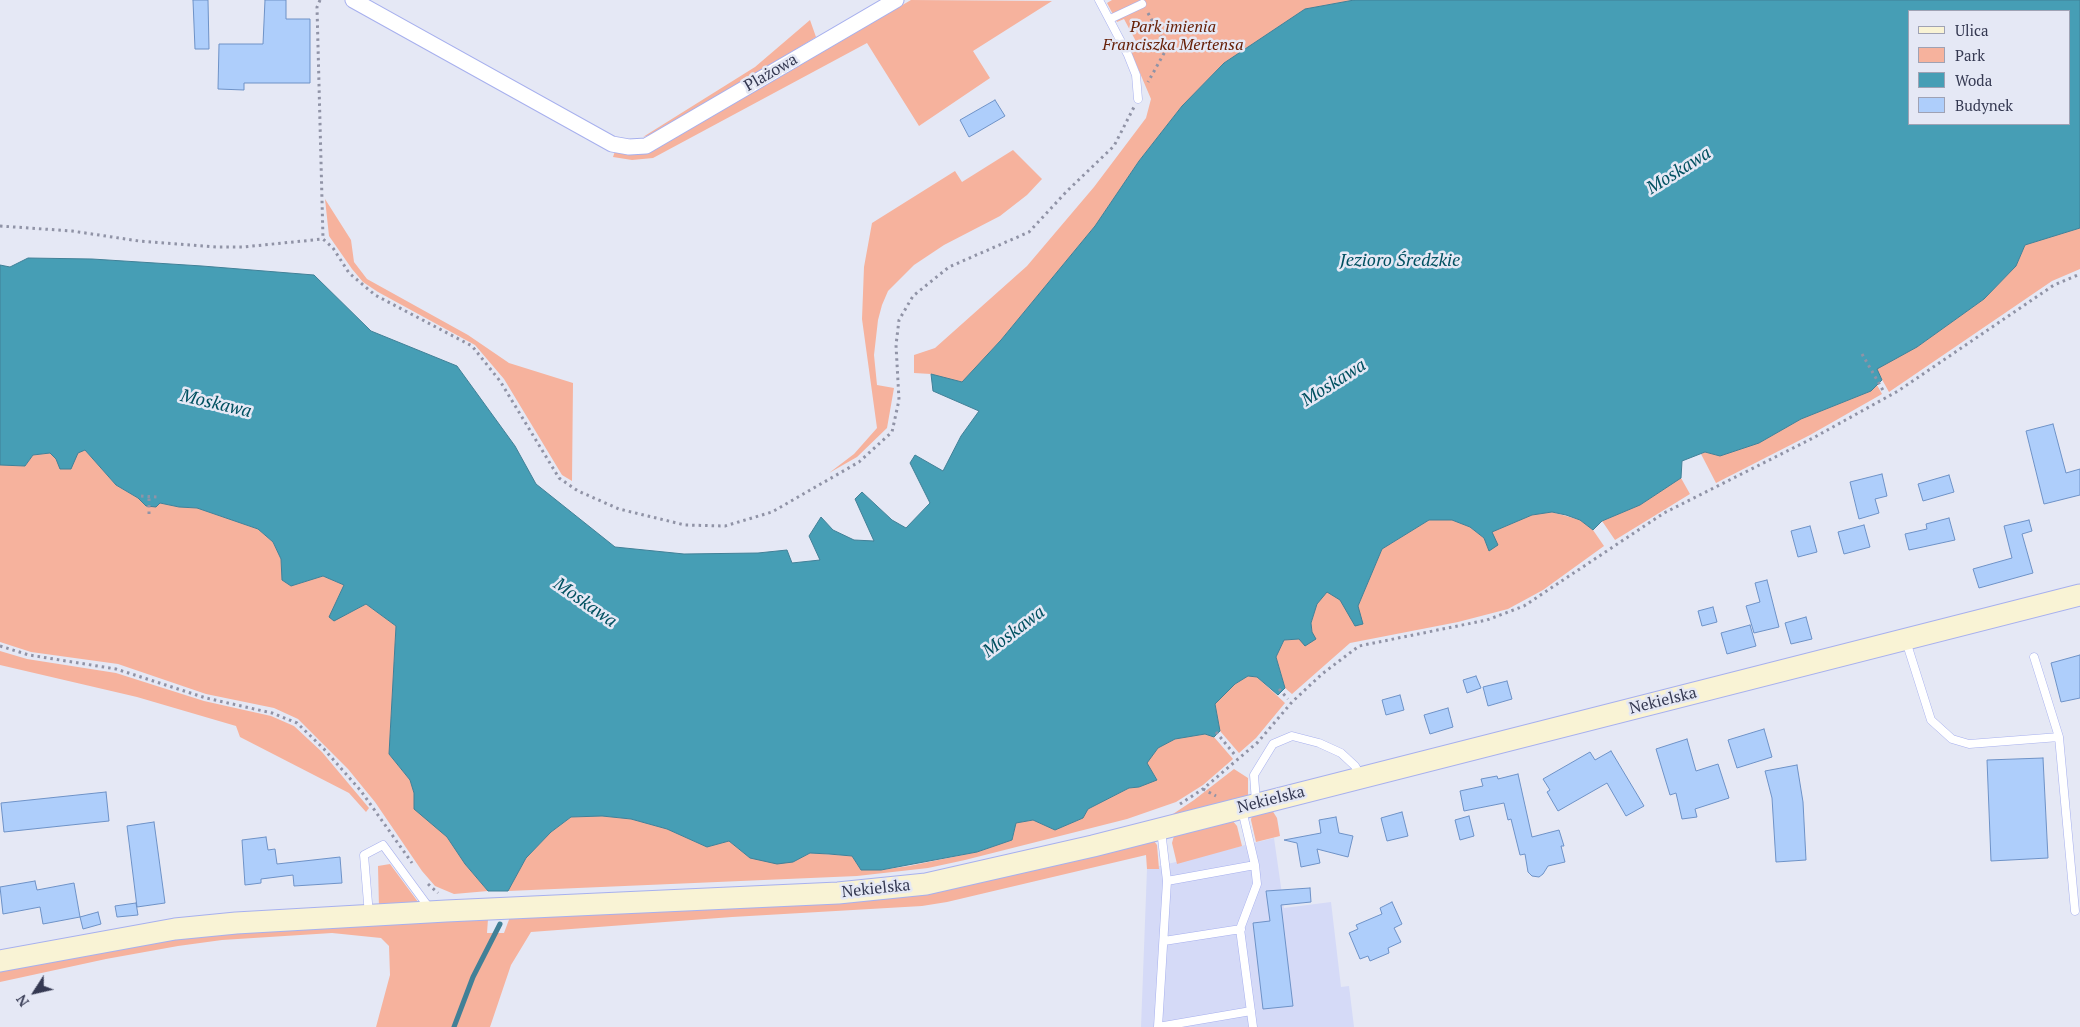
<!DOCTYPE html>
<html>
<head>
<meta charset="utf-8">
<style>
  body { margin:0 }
  #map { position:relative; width:2080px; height:1027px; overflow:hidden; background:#e5e8f5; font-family:"PT Serif",serif }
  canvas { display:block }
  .legend { position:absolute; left:1908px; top:10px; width:162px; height:115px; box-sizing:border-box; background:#e5e8f5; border:1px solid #9fa2b4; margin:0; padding:6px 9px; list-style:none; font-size:15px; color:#353952 }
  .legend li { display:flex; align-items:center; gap:10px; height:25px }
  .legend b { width:25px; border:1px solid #9fa2b4 }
  .north { position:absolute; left:10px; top:967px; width:50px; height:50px; -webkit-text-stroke:4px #e5e8f5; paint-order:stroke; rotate:235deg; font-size:14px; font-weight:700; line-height:20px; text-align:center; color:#353952 }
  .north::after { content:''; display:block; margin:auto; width:18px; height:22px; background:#353952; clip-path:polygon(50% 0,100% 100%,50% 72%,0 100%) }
</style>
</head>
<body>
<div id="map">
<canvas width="2080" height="1027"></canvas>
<ul class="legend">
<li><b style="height:6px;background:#f9f3d5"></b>Ulica</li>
<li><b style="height:14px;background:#f6b29d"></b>Park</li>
<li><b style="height:14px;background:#469eb5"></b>Woda</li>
<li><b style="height:14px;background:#aecefb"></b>Budynek</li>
</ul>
<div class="north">N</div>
</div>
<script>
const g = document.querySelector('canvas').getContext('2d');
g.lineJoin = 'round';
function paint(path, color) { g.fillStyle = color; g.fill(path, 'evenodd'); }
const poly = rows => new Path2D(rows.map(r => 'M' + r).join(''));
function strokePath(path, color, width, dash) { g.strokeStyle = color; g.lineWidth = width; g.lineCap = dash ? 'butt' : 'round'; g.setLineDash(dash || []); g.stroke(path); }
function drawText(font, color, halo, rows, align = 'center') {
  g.font = font + ' "PT Serif",serif'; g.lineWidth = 5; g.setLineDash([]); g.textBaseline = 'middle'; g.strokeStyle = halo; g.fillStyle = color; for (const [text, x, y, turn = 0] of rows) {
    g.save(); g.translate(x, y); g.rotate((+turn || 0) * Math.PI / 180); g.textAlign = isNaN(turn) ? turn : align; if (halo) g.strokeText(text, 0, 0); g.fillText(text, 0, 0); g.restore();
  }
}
const built = poly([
  [1274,838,1284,908,1331,902,1341,987,1349,986,1354,1027,1141,1027,1147,869]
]);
const green = poly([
  [911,0,1052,1,973,51,990,78,919,126,867,43,653,158,632,160,613,157,615,151,650,152],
  [1112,0,1354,0,1305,9,1224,63,1182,106,1139,161,1095,226,1001,340,962,383,931,374,914,373,914,355,935,348,1027,266,1094,187,1146,118,1151,99,1131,52,1139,47,1124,19,1117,22,1107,3],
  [810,20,816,37,661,132,643,137,755,67],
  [1013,150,1042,179,1027,195,1000,216,944,245,914,265,888,291,882,305,878,320,874,355,877,385,894,388,887,428,857,457,829,473,854,454,877,428,862,319,864,267,872,223,955,171,962,182],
  [325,199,351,240,354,262,367,279,468,335,509,363,573,383,572,481,562,475,504,379,475,345,378,292,363,282,352,269,329,236],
  [2080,228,2080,269,2052,281,1889,392,1876,369,1917,347,1984,299,2016,266,2025,245],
  [1877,385,1882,394,1810,435,1716,483,1701,454,1705,452,1720,456,1759,443,1801,419,1871,391],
  [85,450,116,485,138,498,146,506,160,503,179,507,197,508,258,529,273,542,281,559,282,580,291,586,323,576,344,585,330,617,347,614,366,604,396,626,389,754,410,780,414,793,415,809,447,837,465,864,488,891,454,894,435,886,422,871,375,802,348,769,298,719,274,708,206,694,118,664,31,652,0,642,0,465,25,466,33,455,50,453,56,459],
  [1681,478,1690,494,1615,540,1602,521,1640,505],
  [1552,512,1580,520,1593,530,1604,546,1543,590,1508,609,1458,622,1350,643,1292,694,1285,688,1276,657,1284,640,1299,639,1312,632,1311,623,1317,604,1327,591,1340,599,1355,626,1358,606,1382,549,1429,520,1452,520,1470,527,1484,538,1489,551,1492,532,1532,515],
  [0,651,27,659,116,673,204,701,271,716,294,726,322,752,369,808,366,812,349,793,240,737,236,726,137,697,0,665],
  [1248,676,1257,677,1285,703,1256,738,1239,753,1220,731,1215,704,1235,684],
  [1205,734,1214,737,1233,759,1203,785,1176,802,1127,819,965,860,928,868,857,876,508,891,526,858,551,832,571,817,602,816,631,819,667,829,707,847,729,841,750,858,793,862,810,853,852,856,861,870,881,870,909,866,977,852,1012,840,1016,823,1033,820,1055,830,1083,818,1088,809,1129,788,1139,787,1157,779,1146,763,1158,748,1175,739],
  [1234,769,1248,778,1248,798,1153,822,1173,814,1194,800],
  [1272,810,1277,818,1280,836,1256,842,1251,820,1252,814],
  [1231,819,1237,826,1242,846,1177,864,1172,843,1175,832],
  [1154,841,1157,845,1159,869,1147,869,1146,855,947,902,922,906,732,917,531,932,511,965,490,1027,376,1027,390,975,389,946,381,938,332,933,222,940,178,946,106,959,0,982,0,968,220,931,488,919,487,933,504,933,510,917,742,905],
  [390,864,421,906,379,908,378,866]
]);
const water = poly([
  [1354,0,2080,0,2080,228,2025,245,2016,266,1984,299,1917,347,1877,369,1882,380,1871,391,1801,419,1759,443,1720,456,1705,452,1682,461,1681,478,1640,505,1602,521,1593,530,1580,520,1566,515,1552,512,1532,515,1492,532,1498,545,1489,551,1484,538,1470,527,1452,520,1429,520,1382,549,1358,606,1363,624,1355,626,1340,600,1327,592,1317,604,1311,623,1312,632,1316,639,1305,646,1299,639,1284,640,1276,657,1285,688,1278,695,1257,677,1248,676,1235,684,1215,704,1220,731,1214,737,1205,734,1175,739,1158,748,1147,763,1157,780,1139,787,1129,788,1088,809,1083,818,1055,830,1033,820,1016,823,1012,840,977,852,881,870,861,870,852,856,829,854,810,853,793,862,777,864,750,858,729,841,707,847,667,829,631,819,602,816,571,817,551,832,526,858,508,891,488,891,465,864,447,837,414,809,414,793,410,780,389,754,396,626,366,604,334,621,329,617,344,585,323,576,291,586,282,580,281,559,273,542,258,529,197,508,179,507,160,503,156,507,146,506,138,498,116,485,85,450,78,453,71,469,60,469,56,459,50,453,33,455,25,466,0,465,0,265,10,267,28,258,92,259,202,266,314,275,371,331,457,366,515,446,536,484,615,547,684,554,758,553,787,550,792,563,820,560,809,536,821,517,833,530,854,540,874,541,855,499,862,492,892,520,906,528,930,503,910,463,915,455,943,471,961,436,979,411,933,391,931,374,962,382,1001,340,1095,226,1139,161,1182,106,1224,63,1305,9,1354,0],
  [1909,11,2069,11,2069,124,1909,124,1909,11]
]);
const stream = poly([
  [454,1027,473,977,500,924]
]);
const building = poly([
  [193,0,208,0,209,49,195,49,193,0],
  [265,0,286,0,286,19,310,19,310,83,244,83,244,90,218,89,219,44,263,44,265,0],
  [995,100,1005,116,969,137,960,120,995,100],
  [2053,424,2066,473,2080,469,2080,495,2044,504,2026,431,2053,424],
  [1882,474,1887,496,1875,499,1879,513,1859,519,1850,482,1882,474],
  [1949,475,1954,492,1923,501,1918,484,1949,475],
  [1949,518,1955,540,1909,550,1905,534,1927,529,1926,524,1949,518],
  [2029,520,2032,531,2022,534,2033,573,1979,588,1973,569,2012,558,2004,526,2029,520],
  [1864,525,1870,547,1844,554,1838,532,1864,525],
  [1810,526,1817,552,1798,557,1791,531,1810,526],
  [1767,580,1779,627,1754,633,1746,606,1760,602,1755,583,1767,580],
  [1713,607,1717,622,1702,626,1698,611,1713,607],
  [1806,617,1812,639,1791,644,1785,623,1806,617],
  [1750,625,1756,646,1727,654,1721,633,1750,625],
  [2080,655,2080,698,2061,702,2051,663,2080,655],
  [1476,676,1481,688,1467,693,1463,680,1476,676],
  [1507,681,1512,699,1488,706,1483,687,1507,681],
  [1400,695,1404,710,1386,715,1382,700,1400,695],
  [1448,708,1453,727,1430,734,1424,715,1448,708],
  [1764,729,1772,757,1737,768,1728,740,1764,729],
  [1687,739,1696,771,1718,764,1729,798,1695,809,1697,817,1682,819,1676,793,1670,795,1656,749,1687,739],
  [1611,751,1644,806,1626,816,1607,783,1558,811,1547,792,1550,790,1543,779,1590,752,1595,760,1611,751],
  [2043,758,2048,858,1991,861,1987,760,2043,758],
  [1797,765,1803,802,1806,860,1776,862,1772,798,1765,771,1797,765],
  [1518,774,1532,837,1559,830,1564,846,1561,846,1565,862,1548,866,1543,874,1539,877,1532,876,1528,872,1525,854,1520,855,1511,819,1508,820,1504,803,1464,811,1460,791,1483,786,1481,779,1497,776,1498,779,1518,774],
  [106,792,109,821,4,832,1,803,106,792],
  [1402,812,1408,836,1387,841,1381,818,1402,812],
  [1469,816,1474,836,1460,840,1455,820,1469,816],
  [1336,817,1339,833,1353,836,1348,857,1317,849,1320,863,1301,867,1297,843,1284,840,1321,833,1319,820,1336,817],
  [154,822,165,903,137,907,127,826,154,822],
  [266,837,268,850,275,849,277,864,340,857,342,883,294,886,293,875,261,879,261,883,245,885,242,840,266,837],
  [35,881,37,890,74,883,80,917,43,924,40,907,3,914,0,887,35,881],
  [1310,888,1311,902,1281,905,1293,1006,1263,1009,1253,923,1270,921,1266,891,1310,888],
  [1392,902,1402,924,1394,928,1401,942,1388,948,1389,953,1370,961,1368,956,1360,959,1349,933,1358,929,1356,925,1382,914,1380,908,1392,902],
  [136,903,138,915,117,917,115,906,136,903],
  [98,912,101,924,83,929,80,917,98,912]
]);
const path = poly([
  [320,0,317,7,323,239],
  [1148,13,1167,48,1148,82],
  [0,226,72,231,139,241,216,247,243,247,323,239,333,248,349,273,375,295,472,346,500,381,559,478,578,491,619,509,685,525,725,526,772,512,859,462,892,432,899,400,896,345,899,320,913,296,949,267,1029,232,1067,191,1114,146,1134,107],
  [1862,354,1884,392],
  [141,496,157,497],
  [149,514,149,496],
  [0,646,29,655,116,669,206,698,272,713,297,723,324,749,361,791,412,863],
  [1279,689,1288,699],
  [1216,732,1235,755],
  [1203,789,1216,796],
  [1180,804,1203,789,1258,742,1292,702,1322,674,1359,646,1487,620,1524,606,1664,513,1813,438,1898,391,2054,285,2080,274],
  [428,884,438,893]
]);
const lane = poly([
  [1099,0,1128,55,1136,75,1138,99],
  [1110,19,1142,4],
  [1906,641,1931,720,1952,739,1969,744,2059,737,2034,657],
  [2059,737,2075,911],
  [1256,802,1254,775,1273,744,1292,736,1319,743,1341,753,1355,766,1360,775],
  [1242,810,1255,865,1257,884,1240,929,1253,1027],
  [1167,881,1255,865],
  [369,915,364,855,383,845,430,909],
  [1164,941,1241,929],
  [1158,1027,1167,881,1161,830],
  [1158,1027,1251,1011]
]);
const street = poly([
  [353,0,612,144,629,147,646,146,896,0]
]);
const secondary = poly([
  [0,961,175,929,236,923,446,911,838,893,926,884,1093,846,2080,595]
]);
const parkNames = [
  ["Park imienia",1173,27],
  ["Franciszka Mertensa",1173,45]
];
const streetNames = [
  ["Plażowa",771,73,-30],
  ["Nekielska",1663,701,-14],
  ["Nekielska",1271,800,-14],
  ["Nekielska",876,889,-6]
];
const waterNames = [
  ["Moskawa",1679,171,-32],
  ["Jezioro Średzkie",1400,261],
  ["Moskawa",1334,383,-32],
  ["Moskawa",216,404,13],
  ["Moskawa",585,603,35],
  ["Moskawa",1014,632,-37]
];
paint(built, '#d5daf7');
paint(green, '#f6b29d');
paint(water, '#469eb5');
strokePath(water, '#418097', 1);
strokePath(stream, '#418097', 5);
paint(building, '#aecefb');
strokePath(building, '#6e92c7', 1);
strokePath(lane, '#a7b0ee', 9);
strokePath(street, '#a7b0ee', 17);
strokePath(secondary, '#a7b0ee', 23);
strokePath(path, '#9093a6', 3, [2.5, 4]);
strokePath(lane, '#fff', 8);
strokePath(street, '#fff', 15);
strokePath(secondary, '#f9f3d5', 21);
drawText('italic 16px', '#672007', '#e5e8f5', parkNames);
drawText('16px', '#353952', '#e5e8f5', streetNames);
drawText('italic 18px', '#005060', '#e5e8f5', waterNames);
</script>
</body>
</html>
